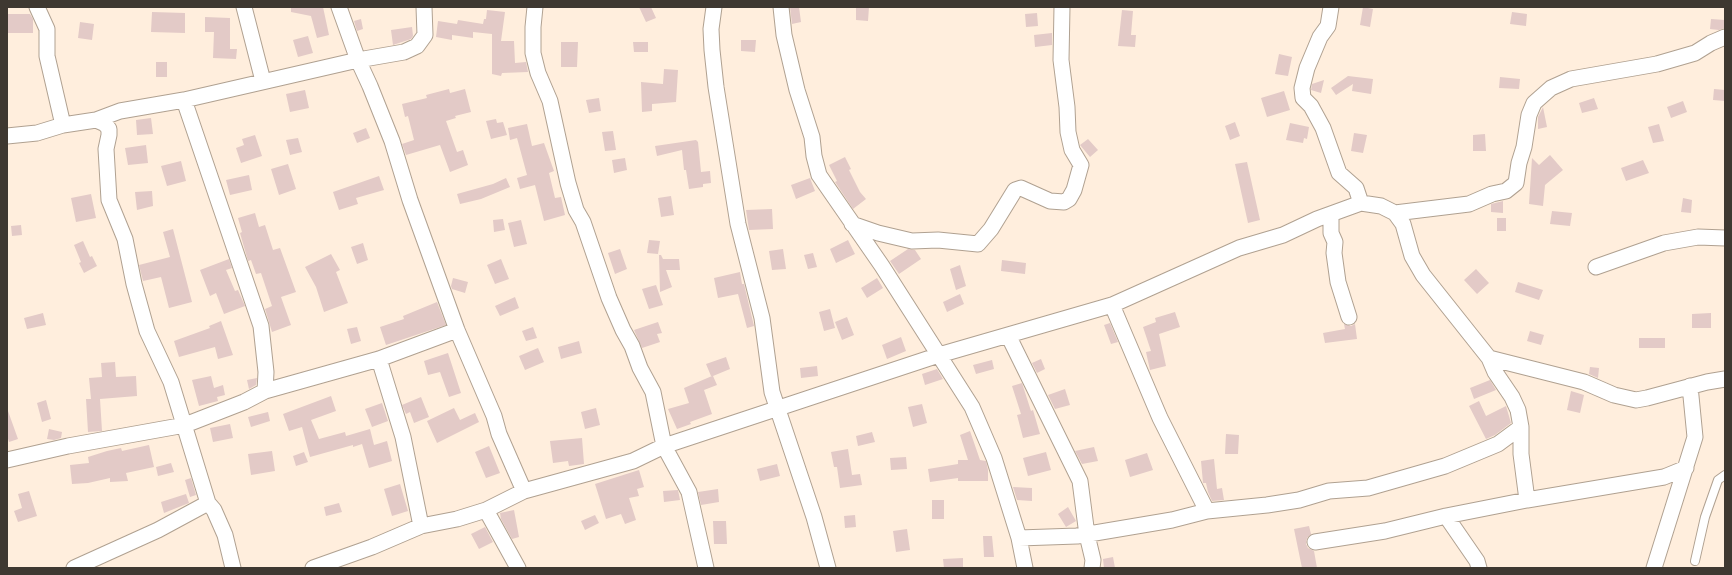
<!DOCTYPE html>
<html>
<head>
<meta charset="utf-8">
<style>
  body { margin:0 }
  #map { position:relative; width:1732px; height:575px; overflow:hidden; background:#fed; font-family:"Golos Text",sans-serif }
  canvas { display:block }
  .frame { position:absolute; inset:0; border:8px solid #3e3831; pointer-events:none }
</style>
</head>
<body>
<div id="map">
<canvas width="1732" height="575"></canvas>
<div class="frame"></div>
</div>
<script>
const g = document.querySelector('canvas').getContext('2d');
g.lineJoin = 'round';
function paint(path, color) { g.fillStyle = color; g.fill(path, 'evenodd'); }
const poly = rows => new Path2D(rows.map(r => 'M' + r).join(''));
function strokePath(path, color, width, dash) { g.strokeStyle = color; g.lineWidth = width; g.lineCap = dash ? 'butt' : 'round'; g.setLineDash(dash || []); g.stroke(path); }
const building = poly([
  [291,7,323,7,329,35,317,38,311,16,291,12],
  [639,7,651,7,656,18,646,22],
  [790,7,799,7,801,22,792,24],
  [856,7,869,7,868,21,856,20],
  [1363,7,1373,9,1370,27,1360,25],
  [487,10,505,12,501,41,514,41,515,63,526,62,528,72,502,73,501,76,492,74,492,34,473,32,473,38,452,35,452,40,436,37,438,21,457,24,458,20,483,24,484,19,486,19],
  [1122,10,1133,11,1131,35,1136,35,1135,47,1118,46],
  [152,12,185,13,185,33,151,32],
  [1512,12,1527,14,1526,26,1510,24],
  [1037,13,1038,26,1026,27,1025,14],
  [7,14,30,14,33,19,33,33,7,33],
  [205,17,230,18,230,49,237,49,236,59,213,58,214,32,205,32],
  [361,19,363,29,357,31,354,21],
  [1711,19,1725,20,1725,28,1719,30,1710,29],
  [80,22,94,24,92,40,78,38],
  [412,27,413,36,411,39,393,45,391,30],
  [1052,33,1052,45,1035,47,1034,35],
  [308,36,313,53,298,57,293,40],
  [741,40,756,40,755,52,741,51],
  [561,42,578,42,577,67,561,67],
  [633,42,648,42,648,52,634,52],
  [1279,54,1292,57,1288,76,1275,74],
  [156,62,167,62,167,77,156,77],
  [664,69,678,70,676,102,652,104,652,111,642,112,641,82,663,84],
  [1348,76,1373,79,1371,94,1352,91,1353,84,1336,95,1331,88],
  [1500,77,1520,79,1519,89,1499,88],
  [1324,80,1321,93,1311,90,1312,84],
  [449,89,450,93,465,89,471,112,455,116,456,118,446,121,457,152,463,150,468,165,450,172,440,145,406,155,402,144,414,140,408,116,405,117,402,104,427,98,426,95],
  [1714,89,1725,90,1725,101,1713,100],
  [305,90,309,108,290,112,286,94],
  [1284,91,1290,110,1267,117,1261,98],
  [599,98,601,111,589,113,586,100],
  [1594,98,1598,109,1582,113,1579,103],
  [1683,101,1687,112,1671,118,1667,107],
  [1543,107,1547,127,1538,129,1538,117],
  [151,118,153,134,137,135,136,120],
  [496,119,497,123,503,122,507,135,491,139,486,121],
  [1235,122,1240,136,1230,140,1225,126],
  [1290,123,1309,127,1307,139,1304,138,1303,143,1286,140],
  [527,124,532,146,544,143,554,171,549,173,555,198,561,197,565,215,544,221,535,185,520,189,517,178,527,175,517,138,510,140,508,128],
  [1659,124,1664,141,1653,143,1648,127],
  [366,128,370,138,357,143,353,133],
  [613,131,616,150,605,151,602,132],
  [1354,133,1367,135,1363,153,1351,151],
  [1485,134,1486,151,1473,151,1473,135],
  [255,135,262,156,241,163,236,148,244,145,242,139],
  [298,138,302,152,290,155,286,140],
  [1088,139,1098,150,1090,157,1080,145],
  [696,140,698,142,701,172,710,171,711,183,703,184,703,187,689,189,686,170,684,170,682,150,657,156,655,146],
  [146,145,148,163,128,165,125,148],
  [1550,155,1563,170,1545,185,1543,206,1529,204,1532,158,1539,165],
  [845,157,851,169,849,170,860,192,866,199,853,209,835,182,837,181,829,165],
  [625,158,627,170,614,173,612,160],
  [1643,160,1649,173,1626,181,1621,168],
  [181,161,186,181,167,186,161,166],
  [1247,162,1260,220,1248,223,1235,164],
  [288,164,296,189,279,195,271,169],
  [249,175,252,190,230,195,226,180],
  [379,176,384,190,356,198,358,204,339,210,333,192],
  [506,178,510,187,481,199,460,204,457,194,493,184],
  [810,178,815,191,796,199,791,185],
  [152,191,153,206,137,210,135,192],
  [91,194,96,218,76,222,71,198],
  [671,196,674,215,661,217,658,198],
  [1683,198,1692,200,1691,213,1681,212],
  [1503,201,1503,213,1491,212,1491,204],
  [772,209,773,229,749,230,746,210],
  [1552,211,1572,213,1570,226,1550,224],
  [255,213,259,227,265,225,273,250,280,248,296,292,281,297,291,325,272,332,265,309,272,306,261,273,256,274,251,260,248,261,240,233,242,232,238,218],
  [1497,218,1506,218,1506,231,1497,231],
  [503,219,505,230,494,232,493,220],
  [521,220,527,244,514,247,508,223],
  [21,225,22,235,12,236,11,226],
  [173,229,192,302,169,308,161,277,143,281,139,265,170,257,163,232],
  [649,240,660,241,658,254,647,253],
  [848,240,855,254,836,263,830,249],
  [83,241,90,257,92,256,97,266,84,273,79,263,81,262,74,245],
  [363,243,368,260,357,264,351,247],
  [620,249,627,269,615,274,608,253],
  [783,249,786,269,772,270,769,251],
  [908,249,915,250,921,259,899,274,890,261],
  [813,253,817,267,808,269,804,255],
  [331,254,340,270,336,272,348,303,324,312,316,287,305,267],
  [659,255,661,255,663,259,679,259,680,270,666,270,672,287,660,292],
  [229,259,232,268,226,270,235,291,238,290,245,306,224,314,216,293,210,296,200,270],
  [501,259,509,279,495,284,487,265],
  [1002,260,1026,263,1025,274,1001,271],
  [960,265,966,286,956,290,950,269],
  [1476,269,1489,283,1477,294,1464,280],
  [740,272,742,284,744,284,754,326,747,328,738,294,718,298,714,278],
  [453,278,468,282,465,293,452,289,451,286],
  [877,278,883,288,867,298,861,288],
  [1518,282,1543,290,1539,300,1515,292],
  [656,285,663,305,649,309,642,289],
  [960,294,964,304,947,312,943,302],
  [515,297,519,308,500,316,495,306],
  [437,302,446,325,386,345,380,327,404,319,403,316],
  [830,309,835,328,824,331,819,312],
  [1175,312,1180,327,1159,334,1166,366,1150,370,1146,352,1151,351,1143,327,1156,322,1155,318],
  [43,313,46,325,27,329,24,318],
  [1711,313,1711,328,1692,328,1692,314],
  [847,317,854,335,842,340,835,322],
  [221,321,233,355,218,359,215,347,179,357,174,341,210,328,209,326],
  [658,322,662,333,657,334,660,342,642,348,634,330],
  [1110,323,1118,342,1111,344,1104,325],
  [1344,324,1351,326,1355,324,1357,339,1325,343,1323,333,1345,329],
  [357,327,361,341,351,344,347,329],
  [533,327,537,338,526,341,522,331],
  [1530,331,1544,335,1541,345,1527,341],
  [901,337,906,351,887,359,882,345],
  [1639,338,1665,338,1665,348,1639,348],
  [579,341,582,353,561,359,558,347],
  [538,348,544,362,525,370,519,356],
  [448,353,461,393,449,397,440,372,428,375,424,361],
  [726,357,730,369,713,376,717,385,704,390,712,414,690,422,691,424,677,429,668,409,689,403,684,388,712,376,711,376,706,364],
  [1041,359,1045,369,1037,373,1032,363],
  [992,360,994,369,976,374,973,365],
  [115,362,116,377,136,376,137,396,100,399,102,431,88,432,86,399,91,399,89,378,102,377,101,363],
  [817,366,818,376,801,378,800,368],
  [1590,367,1599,368,1598,378,1589,374],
  [937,369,943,379,925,385,922,374],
  [211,376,214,388,223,385,225,395,217,397,218,401,199,406,192,380],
  [257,378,256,385,249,389,247,380],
  [1490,380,1496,390,1474,399,1470,388],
  [1022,383,1031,411,1033,410,1040,434,1023,438,1017,415,1021,414,1012,386],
  [1065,389,1070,405,1055,409,1048,395],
  [1571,391,1584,395,1580,413,1567,410],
  [331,396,336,411,311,420,319,439,345,432,346,436,370,429,374,445,387,441,392,461,369,468,362,444,353,447,353,445,310,457,302,427,289,431,283,414],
  [421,397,429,417,414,423,410,412,406,414,402,405],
  [46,400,51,419,42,422,37,403],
  [1479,401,1486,416,1506,406,1511,423,1495,435,1486,439,1469,406],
  [382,403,388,421,372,427,365,409],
  [922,404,927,423,913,427,908,407],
  [454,408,460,420,475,413,479,422,437,443,427,421],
  [596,408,600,425,585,429,581,412],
  [7,411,8,411,18,439,9,442,7,435],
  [268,412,270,421,251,427,248,417],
  [230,424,233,438,213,442,210,428],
  [49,429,62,432,61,438,54,440,47,439],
  [970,431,980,460,986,461,988,470,988,481,958,481,958,478,930,482,928,469,958,464,958,460,968,460,960,435],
  [872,432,875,442,858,446,856,436],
  [1226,434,1239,435,1238,454,1225,454],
  [582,438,584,464,569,466,568,461,553,463,550,441],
  [149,445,154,467,126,473,128,481,110,482,110,478,88,483,72,484,70,465,89,463,88,457,107,451,121,448,122,451],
  [489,446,500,473,486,478,475,452],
  [1094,447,1098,461,1082,464,1075,451],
  [848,449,852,475,860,474,862,485,840,488,837,467,834,467,831,452],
  [272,451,275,471,251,475,248,454],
  [304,452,308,462,296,466,293,456],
  [1046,452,1051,470,1028,476,1023,458],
  [1147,453,1153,470,1130,477,1125,460],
  [906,457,907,469,891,470,890,458],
  [1214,459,1217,489,1222,488,1224,500,1212,501,1208,492,1206,483,1203,483,1201,461],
  [171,463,174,472,158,476,156,467],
  [777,464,780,476,760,481,757,469],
  [639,470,644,487,637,489,639,496,629,498,636,520,625,524,621,514,606,519,595,484],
  [191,478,196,495,190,497,185,480],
  [400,484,408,511,392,516,384,489],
  [1013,487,1032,488,1032,501,1017,500],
  [718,489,719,502,701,505,698,492],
  [678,490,680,500,664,502,663,491],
  [29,491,37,516,18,522,14,511,22,508,18,494],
  [186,494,189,503,164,513,161,502],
  [932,500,944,500,944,519,932,519],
  [339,503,342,512,326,516,324,507],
  [1068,507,1076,521,1066,527,1058,514],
  [514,510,519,537,512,539,501,519,500,513],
  [595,515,599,523,585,530,581,521],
  [855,515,856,527,845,528,844,516],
  [713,521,726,521,727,544,714,544],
  [1309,526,1311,534,1307,538,1306,544,1308,548,1314,551,1317,568,1302,568,1294,529],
  [485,527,493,542,479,549,471,534],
  [907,529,910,550,896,552,893,531],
  [983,536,992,536,994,557,984,557],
  [1113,557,1115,568,1104,568,1103,559],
  [963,558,963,568,944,568,943,559]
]);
const service = poly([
  [1695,561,1705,517,1718,480,1725,475]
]);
const minor = poly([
  [37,7,47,29,47,56,63,125],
  [244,7,263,81],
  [339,7,358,60,370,86,392,141,410,200,457,330,494,416,499,434,524,491],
  [535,7,533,27,533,53,538,73,550,101,568,183,576,210,583,222,609,298,623,330,632,346,640,368,653,392,664,446,689,492,706,568],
  [714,7,711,29,712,50,716,87,738,224,762,318,772,392,814,517,828,568],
  [781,7,784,35,797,90,812,137,814,156,819,175,882,266,972,407,994,458,1019,538,1025,568],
  [1331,7,1328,26,1320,37,1307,68,1302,88,1303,98,1311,106,1323,128,1339,173,1356,188,1361,203],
  [184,100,261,326,266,372,265,391],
  [96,120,120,111,184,100,358,60,404,52,417,46,425,35,424,7],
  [7,136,37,133,63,125,96,120,105,124,109,129,109,135,106,149,109,200,125,239,134,284,147,331,171,382,208,503,214,510,225,535,233,568],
  [1395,213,1469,204,1492,194,1506,191,1516,183,1519,163,1524,147,1529,115,1534,103,1551,88,1571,79,1657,64,1695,53,1711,43,1725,37],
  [1331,214,1331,233,1335,242,1334,253,1338,282,1349,317],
  [852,224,878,233,912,241,938,240,978,244,991,229,1015,190,1021,188,1050,201,1064,202,1069,199,1074,190,1081,165,1072,150,1068,132,1067,107,1061,60,1062,7],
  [1596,267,1664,243,1698,237,1725,238],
  [1008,335,1080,481,1087,535,1093,560,1092,568],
  [1489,358,1584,382,1614,395,1636,400,1647,398,1707,382,1725,379],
  [379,359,403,437,421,526],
  [7,460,68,446,185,425,244,402,265,391,379,359,457,330],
  [486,510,518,568],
  [1207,511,1267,505,1299,500,1329,491,1368,488,1445,466,1498,444,1521,427],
  [1446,516,1477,561,1479,568],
  [1019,538,1077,536,1172,520,1207,511,1160,418,1112,305],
  [1315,542,1385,531,1446,516,1527,500,1664,477,1686,468],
  [74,568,158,530,208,503],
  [313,568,372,547,421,526,457,519,486,510,524,491,633,461,664,446,939,355,1112,305,1239,248,1283,235,1317,219,1361,203,1381,206,1395,213,1403,224,1412,256,1423,275,1489,358,1495,372,1512,397,1518,410,1521,427,1521,454,1527,500],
  [1654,568,1695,437,1690,386]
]);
paint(building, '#e3cac7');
strokePath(service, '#b0a191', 10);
strokePath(minor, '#b0a191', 17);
strokePath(service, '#fff', 8);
strokePath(minor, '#fff', 15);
</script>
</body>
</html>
